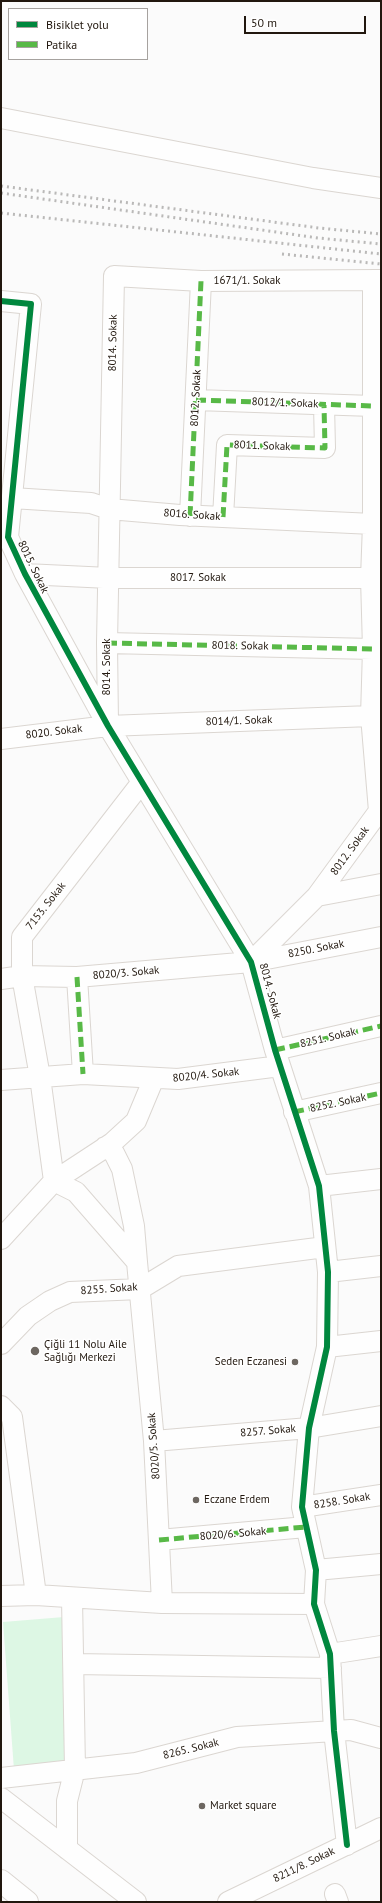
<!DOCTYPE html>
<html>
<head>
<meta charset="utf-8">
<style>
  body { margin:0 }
  #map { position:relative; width:382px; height:1903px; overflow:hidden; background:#fbfbfb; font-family:"PT Sans",sans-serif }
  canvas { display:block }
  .frame { position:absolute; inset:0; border:2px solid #21170e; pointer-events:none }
  .legend { position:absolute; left:8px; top:8px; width:140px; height:52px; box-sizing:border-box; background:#fff; border:1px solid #a6a29f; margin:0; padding:5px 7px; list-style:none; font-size:12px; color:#21170e }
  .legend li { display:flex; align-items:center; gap:8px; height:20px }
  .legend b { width:20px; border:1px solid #a6a29f }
  .scale { position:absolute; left:244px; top:16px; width:122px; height:18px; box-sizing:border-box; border:2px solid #21170e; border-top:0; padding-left:5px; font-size:12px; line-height:14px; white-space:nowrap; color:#21170e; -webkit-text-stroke:3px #fff; paint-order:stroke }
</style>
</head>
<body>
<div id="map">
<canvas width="382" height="1903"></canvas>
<div class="frame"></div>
<ul class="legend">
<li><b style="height:5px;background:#00873e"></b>Bisiklet yolu</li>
<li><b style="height:5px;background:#58b947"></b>Patika</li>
</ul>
<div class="scale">50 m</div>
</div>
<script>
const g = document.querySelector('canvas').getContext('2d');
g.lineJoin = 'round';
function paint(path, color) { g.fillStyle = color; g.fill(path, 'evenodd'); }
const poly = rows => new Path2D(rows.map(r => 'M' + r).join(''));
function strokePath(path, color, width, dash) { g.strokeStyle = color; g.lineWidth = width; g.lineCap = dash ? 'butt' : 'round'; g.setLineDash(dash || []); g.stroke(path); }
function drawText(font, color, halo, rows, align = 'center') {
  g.font = font + ' "PT Sans",sans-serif'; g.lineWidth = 3; g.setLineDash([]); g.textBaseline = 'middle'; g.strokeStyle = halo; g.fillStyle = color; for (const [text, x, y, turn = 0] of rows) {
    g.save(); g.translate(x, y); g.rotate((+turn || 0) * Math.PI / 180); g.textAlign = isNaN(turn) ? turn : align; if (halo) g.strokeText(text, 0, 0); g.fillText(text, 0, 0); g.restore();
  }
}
const green = poly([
  [64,1617,70,1764,14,1770,3,1622]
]);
const minor = poly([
  [1,118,313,178,381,188],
  [1,301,31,304,8,537,25,574,108,726,251,962,275,1050,319,1186,328,1272,327,1347,309,1428,302,1507,316,1570,314,1604,330,1654,334,1731,347,1845],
  [196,400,373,406],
  [12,498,91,503,109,509,180,515,373,524],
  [190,516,201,281],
  [223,517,227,445,325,448,324,405],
  [25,574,109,578,371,578],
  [107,643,373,649],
  [108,724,107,643,114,276,201,281,381,280],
  [1,739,108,726,371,716],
  [142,782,22,937,22,976,40,1077,54,1181,76,1192,137,1262,154,1441,162,1603],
  [317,896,381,884],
  [251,962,317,896,379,811,371,716,373,649,371,578,373,524,373,280],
  [77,977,83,1074],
  [1,979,22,976,77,977,251,962,381,937],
  [275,1050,381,1026],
  [1,1080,83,1074,178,1079,280,1066],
  [294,1112,381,1093],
  [105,1147,114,1153,122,1169,134,1226,137,1262],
  [319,1186,381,1179],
  [1,1239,54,1181,112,1143,136,1121,154,1078],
  [328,1272,381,1266],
  [1,1344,28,1316,50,1301,70,1292,140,1289,178,1266,325,1247],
  [327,1347,381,1341],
  [1,1406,12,1417,36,1595],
  [154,1441,309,1428,381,1416],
  [302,1507,381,1495],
  [159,1540,306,1527],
  [316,1570,381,1564],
  [1,1596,36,1595,162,1603,314,1604],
  [330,1654,381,1646],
  [74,1664,331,1668],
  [1,1778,136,1763,237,1737,351,1730,381,1738],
  [1,1798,136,1902],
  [67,1849,67,1801,75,1769,72,1598],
  [335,1894,338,1902],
  [228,1902,381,1828]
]);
const major = poly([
  [1,1881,27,1902]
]);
const rail = poly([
  [1,186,319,228,381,234],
  [1,193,318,238,381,244],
  [1,213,381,254],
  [282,254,381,264]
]);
const quiet = poly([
  [196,400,373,406],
  [190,516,201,281],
  [223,517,227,445,325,448,324,405],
  [107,643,373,649],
  [77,977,83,1074],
  [275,1050,381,1026],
  [294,1112,381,1093],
  [159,1540,306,1527]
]);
const cycleway = poly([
  [1,301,31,304,8,537,25,574,108,726,251,962,275,1050,319,1186,328,1272,327,1347,309,1428,302,1507,316,1570,314,1604,330,1654,334,1731,347,1845]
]);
const markers = [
  [35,1351,5,"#6d6761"],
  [295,1362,4,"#6d6761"],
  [196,1500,4,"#6d6761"],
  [202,1806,4,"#6d6761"]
];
const streetNames = [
  ["1671/1. Sokak",247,281],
  ["8014. Sokak",113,343,-89],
  ["8012. Sokak",196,398,-87],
  ["8012/1. Sokak",285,403,2],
  ["8011. Sokak",262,446,2],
  ["8016. Sokak",192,515,4],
  ["8015. Sokak",33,567,64],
  ["8017. Sokak",198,578],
  ["8018. Sokak",240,646,1],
  ["8014. Sokak",107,667,-90],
  ["8014/1. Sokak",239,721,-2],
  ["8020. Sokak",54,732,-7],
  ["8012. Sokak",350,851,-54],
  ["7153. Sokak",46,906,-52],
  ["8250. Sokak",316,949,-11],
  ["8020/3. Sokak",126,973,-5],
  ["8014. Sokak",270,991,75],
  ["8251. Sokak",328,1038,-13],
  ["8020/4. Sokak",206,1075,-6],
  ["8252. Sokak",338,1103,-12],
  ["8255. Sokak",109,1289,-4],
  ["8257. Sokak",268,1431,-5],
  ["8020/5. Sokak",154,1446,-94],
  ["8258. Sokak",342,1501,-9],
  ["8020/6. Sokak",233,1534,-5],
  ["8265. Sokak",191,1749,-14],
  ["8211/8. Sokak",304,1865,-26]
];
const poiNames = [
  ["Çiğli 11 Nolu Aile",44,1345],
  ["Sağlığı Merkezi",44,1358],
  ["Seden Eczanesi",287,1362,"right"],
  ["Eczane Erdem",204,1500],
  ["Market square",210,1806]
];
paint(green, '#ddf7e4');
strokePath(minor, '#dbd6d1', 22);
strokePath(major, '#dbd6d1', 24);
strokePath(minor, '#fefefe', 20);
strokePath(major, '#fefefe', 22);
strokePath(rail, '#bab9b8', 3, [2, 4]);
strokePath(quiet, '#58b947', 5, [10, 5]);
strokePath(cycleway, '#00873e', 6);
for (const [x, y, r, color] of markers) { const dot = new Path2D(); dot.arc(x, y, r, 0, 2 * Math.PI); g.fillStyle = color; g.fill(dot); strokePath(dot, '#fff', 1.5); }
drawText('11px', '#21170e', '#fff', streetNames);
drawText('11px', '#21170e', '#fff', poiNames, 'left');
</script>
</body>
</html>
